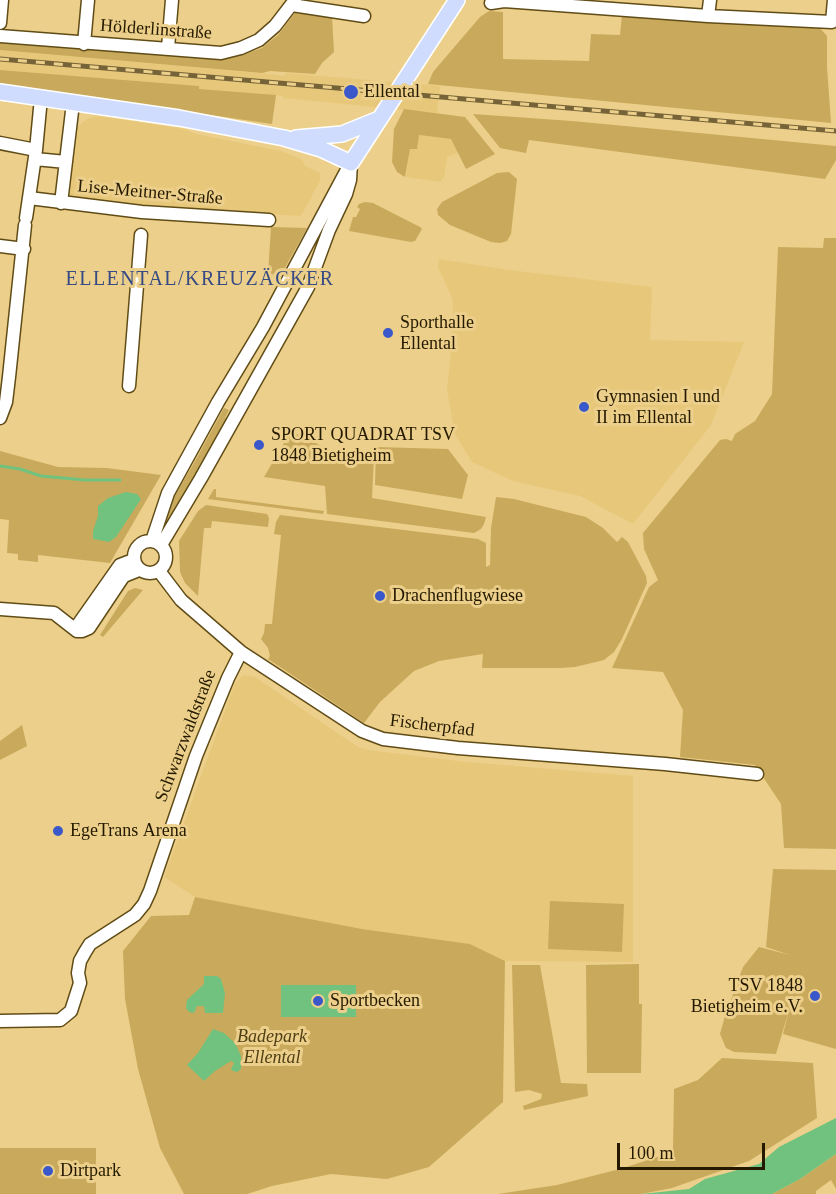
<!DOCTYPE html>
<html>
<head>
<meta charset="utf-8">
<style>
  body { margin:0 }
  #map { position:relative; width:836px; height:1194px; overflow:hidden; background:#eccf8a; font-family:"Times New Roman",serif }
  canvas { display:block }
  .scale { position:absolute; left:617px; top:1143px; width:148px; height:27px; box-sizing:border-box; border:3px solid #251a00; border-top:0; padding-left:8px; font-size:18px; line-height:21px; white-space:nowrap; color:#251a00; -webkit-text-stroke:4px #eccf8a; paint-order:stroke }
</style>
</head>
<body>
<div id="map">
<canvas width="836" height="1194"></canvas>
<div class="scale">100 m</div>
</div>
<script>
const g = document.querySelector('canvas').getContext('2d');
g.lineJoin = 'round';
function paint(path, color) { g.fillStyle = color; g.fill(path, 'evenodd'); }
const poly = rows => new Path2D(rows.map(r => 'M' + r).join(''));
function strokePath(path, color, width, dash) { g.strokeStyle = color; g.lineWidth = width; g.lineCap = dash ? 'butt' : 'round'; g.setLineDash(dash || []); g.stroke(path); }
function drawText(font, color, halo, rows, align = 'center') {
  g.font = font + ' "Times New Roman",serif'; g.lineWidth = 6; g.setLineDash([]); g.textBaseline = 'middle'; g.strokeStyle = halo; g.fillStyle = color; for (const [text, x, y, turn = 0] of rows) {
    g.save(); g.translate(x, y); g.rotate((+turn || 0) * Math.PI / 180); g.textAlign = isNaN(turn) ? turn : align; if (halo) g.strokeText(text, 0, 0); g.fillText(text, 0, 0); g.restore();
  }
}
const built = poly([
  [0,50,269,74,285,76,285,73,440,86,437,113,283,98,283,96,198,89,198,86,0,70],
  [98,116,184,129,196,134,281,151,301,159,305,166,320,173,320,181,301,216,69,202,78,126,87,119],
  [419,135,451,139,458,153,447,157,444,178,442,178,441,182,406,177,410,148],
  [439,259,509,270,652,287,650,340,744,342,711,425,633,524,580,496,513,481,472,462,455,434,447,390,452,342,453,300,438,267],
  [244,675,255,677,358,747,368,750,467,762,633,776,633,962,505,961,470,944,362,929,195,897,164,877,235,683]
]);
const green = poly([
  [489,11,503,12,503,59,589,61,591,34,620,35,622,15,819,27,827,36,827,67,831,123,428,84,433,72,480,17],
  [295,13,332,16,334,52,322,63,315,74,270,71,262,73,0,50,0,41,219,59,245,54,262,48,278,35],
  [0,70,199,86,199,89,276,95,272,124,0,84],
  [404,109,465,117,495,154,466,169,451,139,419,135,417,149,410,149,405,177,397,172,392,162,394,129],
  [473,114,572,121,836,146,836,160,825,179,529,140,526,153,500,148],
  [509,172,517,179,511,234,507,241,500,243,491,242,450,225,438,215,437,209,442,202,497,173],
  [365,202,373,203,420,227,422,229,415,241,411,242,349,231,353,217,356,217,360,209,357,207,359,204],
  [271,227,307,228,281,275,268,274],
  [824,238,836,238,836,849,784,848,781,804,755,765,680,757,683,710,663,672,612,668,649,587,658,580,644,549,643,533,720,440,726,439,732,441,735,434,755,421,772,394,778,247,823,248],
  [224,408,229,410,225,418,229,420,166,527,159,524,172,495,175,495,194,463],
  [291,431,334,452,374,455,372,498,486,517,484,524,481,529,474,533,327,514,325,486,264,477],
  [376,447,448,449,468,475,462,499,375,485],
  [0,451,58,467,107,468,161,475,110,563,38,555,38,562,18,560,18,554,7,553,9,520,0,519],
  [214,489,216,489,216,497,324,511,323,514,208,499],
  [496,497,514,499,586,517,603,528,617,542,622,537,628,542,646,576,647,583,622,639,614,652,604,660,575,667,560,668,482,668,483,654,439,661,414,671,380,702,364,723,268,659,270,656,268,648,261,639,264,633,265,624,272,624,281,535,274,534,276,522,280,515,478,539,486,543,486,567,490,565,491,528],
  [206,505,267,514,269,518,268,527,212,521,211,528,204,528,198,596,185,583,180,572,179,541,198,511],
  [135,588,143,590,103,637,100,635,128,591],
  [22,725,27,746,0,760,0,741],
  [773,869,836,870,836,1049,783,1034,789,1010,776,1054,734,1052,726,1048,720,1034,725,1016,743,967,759,947,790,955,766,947],
  [195,897,362,929,470,944,505,961,503,1102,429,1167,387,1179,331,1174,272,1186,247,1194,184,1194,160,1148,138,1069,125,999,123,951,151,916,189,915],
  [550,901,624,904,622,952,548,949],
  [639,964,639,1004,642,1004,641,1073,587,1073,586,965],
  [512,965,540,965,561,1083,587,1084,588,1096,524,1110,523,1106,541,1099,542,1094,529,1090,515,1092],
  [722,1058,813,1063,817,1118,749,1161,672,1188,641,1194,498,1194,557,1185,620,1169,673,1152,674,1089,698,1080],
  [0,1148,96,1148,96,1194,0,1194],
  [836,1154,836,1189,831,1180,816,1191,816,1194,772,1194,800,1179]
]);
const water = poly([
  [126,492,137,494,141,499,116,537,109,542,93,539,93,531,98,516,98,506,108,498],
  [204,976,217,976,221,979,225,993,223,1013,205,1013,204,1006,197,1006,194,1013,189,1012,186,1008,187,1000,204,984],
  [281,985,356,985,356,1017,281,1017],
  [213,1029,224,1033,235,1043,241,1056,241,1069,237,1072,233,1071,231,1069,234,1063,231,1061,215,1071,204,1081,187,1065,198,1053],
  [836,1118,836,1154,800,1179,772,1194,641,1194,689,1189,705,1179,759,1164,779,1147]
]);
const stream = poly([
  [0,466,20,469,41,476,85,480,120,480]
]);
const minor = poly([
  [491,3,504,1,708,16,832,22,834,0],
  [292,5,364,16],
  [708,16,710,0],
  [0,23,2,0],
  [0,36,221,53,241,48,259,40,275,26,295,0],
  [84,44,88,0],
  [168,48,172,0],
  [0,143,36,150],
  [35,159,66,162],
  [29,198,142,212,269,220],
  [61,203,73,103],
  [26,218,36,150,41,98],
  [0,246,24,249],
  [129,386,141,235],
  [0,418,6,402,9,377,25,225],
  '134 557a16 16 0 1 1 32 0a16 16 0 1 1-32 0Z',
  [152,541,168,493,218,402,263,327,349,166],
  [161,545,201,478,308,287,329,230,346,194,350,180,351,163],
  [159,571,181,600,241,652,362,731,383,739,458,748,665,764,757,774],
  [0,609,54,613,77,631,82,631,89,628,121,580,124,576,139,570],
  [75,629,120,565,133,560],
  [0,1021,60,1020,71,1011,80,983,78,973,80,961,85,952,90,944,135,915,144,904,150,891,196,756,228,678,241,652]
]);
const major = poly([
  [0,92,179,118,284,138,321,149,351,163,457,0],
  [296,138,342,134,379,119]
]);
const rail = poly([
  [0,59,836,131]
]);
const markers = [
  [351,92,8,"#3a58ca"],
  [388,333,6,"#3a58ca"],
  [584,407,6,"#3a58ca"],
  [259,445,6,"#3a58ca"],
  [380,596,6,"#3a58ca"],
  [58,831,6,"#3a58ca"],
  [815,996,6,"#3a58ca"],
  [318,1001,6,"#3a58ca"],
  [48,1171,6,"#3a58ca"]
];
const streetNames = [
  ["Hölderlinstraße",156,30,4],
  ["Lise-Meitner-Straße",150,193,5],
  ["Fischerpfad",432,726,7],
  ["Schwarzwaldstraße",186,736,-69]
];
const poiNames = [
  ["Ellental",364,92],
  ["Sporthalle",400,323],
  ["Ellental",400,344],
  ["Gymnasien I und",596,397],
  ["II im Ellental",596,418],
  ["SPORT QUADRAT TSV",271,435],
  ["1848 Bietigheim",271,456],
  ["Drachenflugwiese",392,596],
  ["EgeTrans Arena",70,831],
  ["TSV 1848",803,986,"right"],
  ["Bietigheim e.V.",803,1007,"right"],
  ["Sportbecken",330,1001],
  ["Dirtpark",60,1171]
];
const parkNames = [
  ["Badepark",272,1037],
  ["Ellental",272,1058]
];
const neighbourhoodNames = [
  ["ELLENTAL/KREUZÄCKER",200,280]
];
paint(built, '#e7c87a');
paint(green, '#c9aa5c');
paint(water, '#70c27e');
strokePath(stream, '#70c27e', 3);
strokePath(minor, '#604c17', 15);
strokePath(major, '#fff', 18);
strokePath(minor, '#fff', 12);
strokePath(major, '#cfdcfd', 15);
strokePath(rail, '#766438', 5);
strokePath(rail, '#eccf8a', 3, [9]);
for (const [x, y, r, color] of markers) { const dot = new Path2D(); dot.arc(x, y, r, 0, 2 * Math.PI); g.fillStyle = color; g.fill(dot); strokePath(dot, '#eccf8a', 2); }
drawText('18px', '#251a00', '#eccf8a', streetNames);
drawText('18px', '#251a00', '#eccf8a', poiNames, 'left');
drawText('italic 18px', '#4e3f14', '#eccf8a', parkNames);
g.letterSpacing = '1.5px';
drawText('20px', '#364a84', '#eccf8a', neighbourhoodNames);
g.letterSpacing = '0px';
</script>
</body>
</html>
